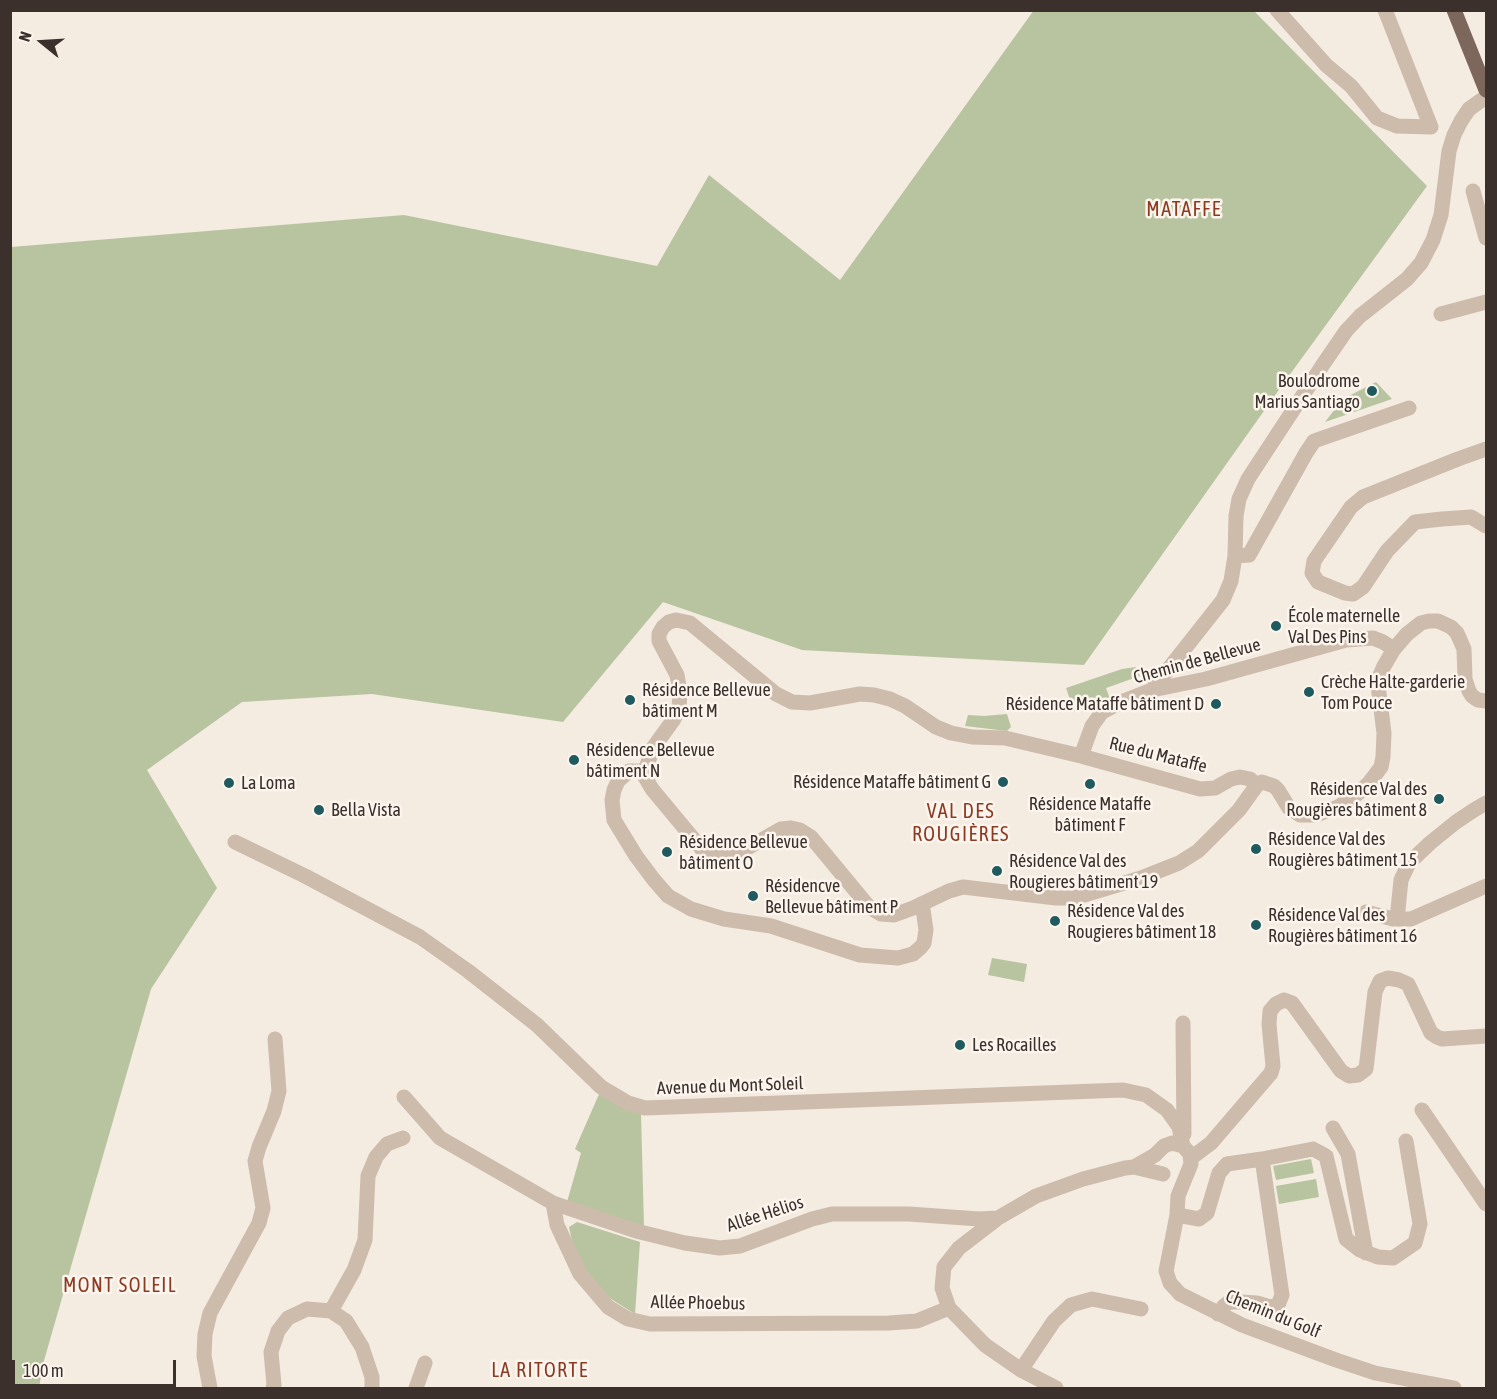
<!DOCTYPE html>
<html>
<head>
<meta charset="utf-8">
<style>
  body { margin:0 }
  #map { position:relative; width:1497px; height:1399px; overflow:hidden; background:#f4ebe1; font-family:"Asap Condensed",sans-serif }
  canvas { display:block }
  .frame { position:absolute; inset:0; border:12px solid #3b302b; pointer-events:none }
  .north { position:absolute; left:12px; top:12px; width:60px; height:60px; -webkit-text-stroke:4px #fbf5ee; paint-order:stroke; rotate:288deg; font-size:16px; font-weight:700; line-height:24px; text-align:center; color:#3b302b }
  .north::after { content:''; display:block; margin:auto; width:21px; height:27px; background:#3b302b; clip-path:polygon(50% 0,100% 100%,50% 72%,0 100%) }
  .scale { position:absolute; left:12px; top:1360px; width:164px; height:27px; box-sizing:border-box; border:3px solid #3b302b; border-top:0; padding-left:8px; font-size:18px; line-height:21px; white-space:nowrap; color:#3b302b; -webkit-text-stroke:4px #fbf5ee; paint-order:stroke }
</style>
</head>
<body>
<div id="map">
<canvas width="1497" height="1399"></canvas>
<div class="frame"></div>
<div class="north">N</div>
<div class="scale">100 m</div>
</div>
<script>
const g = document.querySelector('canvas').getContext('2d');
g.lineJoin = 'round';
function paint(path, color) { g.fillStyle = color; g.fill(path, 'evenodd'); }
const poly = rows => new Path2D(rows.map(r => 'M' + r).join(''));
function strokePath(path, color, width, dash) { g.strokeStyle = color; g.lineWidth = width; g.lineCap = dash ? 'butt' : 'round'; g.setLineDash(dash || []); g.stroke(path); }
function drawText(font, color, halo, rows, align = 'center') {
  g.font = font + ' "Asap Condensed",sans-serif'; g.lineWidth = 5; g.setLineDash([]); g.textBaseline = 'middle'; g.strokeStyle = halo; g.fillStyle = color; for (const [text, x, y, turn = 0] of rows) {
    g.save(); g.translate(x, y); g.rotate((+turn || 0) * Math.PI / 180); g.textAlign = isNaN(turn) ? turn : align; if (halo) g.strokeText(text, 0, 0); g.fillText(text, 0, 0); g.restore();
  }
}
const green = poly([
  [1034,10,1254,11,1427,186,1283,384,1084,665,802,650,663,602,563,722,372,694,242,702,147,770,217,888,151,989,43,1364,39,1388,11,1388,11,247,404,215,657,266,709,175,840,280],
  [1376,382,1392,399,1325,422,1343,399],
  [1136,667,1140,676,1106,688,1110,699,1074,711,1066,688,1122,669],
  [1007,714,1011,727,1007,731,965,726,968,715,984,716],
  [992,958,1027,964,1024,982,988,975],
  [600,1092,641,1114,644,1227,567,1202,581,1153,575,1149],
  [1311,1159,1314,1173,1276,1180,1273,1166],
  [1316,1179,1319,1197,1279,1204,1276,1186],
  [577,1222,640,1242,635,1314,611,1299,585,1273,575,1255,569,1227]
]);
const minor = poly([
  [1277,10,1326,65,1351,86,1377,118,1397,126,1431,127,1385,10],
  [1473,191,1486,238],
  [1441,314,1486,302],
  [1486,449,1458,459,1363,497,1351,507,1314,561,1312,573,1318,582,1345,593,1353,594,1363,587,1387,551,1415,522,1442,519,1471,517,1486,526],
  [1235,556,1249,555,1306,453,1314,441,1409,408],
  [1394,649,1383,642,1373,638,1346,640,1206,679,1152,690,1121,702,1102,712,1092,726,1081,756,1005,738,972,737,951,733,936,727,905,706,890,699,874,695,860,694,810,703,792,702,776,694,690,623,676,620,669,622,663,627,659,634,659,641,677,675,680,692,679,709,674,719,653,748,645,771,645,777,652,789,706,854,715,857,731,855,742,851,781,829,791,828,800,830,811,837,869,907,881,914,894,915,913,908,949,891,963,887,1056,898,1074,898,1141,878,1179,863,1198,851,1239,810,1257,785,1262,782,1274,786,1278,790,1289,808,1300,815,1316,815,1338,807,1356,795,1369,783,1381,767,1383,757,1384,733,1378,685,1379,678,1384,666,1394,649,1407,634,1421,623,1429,621,1438,621,1451,627,1457,633,1464,649,1465,679,1469,691,1472,696,1478,700,1486,701],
  [1152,690,1223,600,1231,581,1235,556,1236,516,1239,499,1248,479,1324,363,1346,331,1360,316,1407,279,1421,263,1433,240,1441,215,1449,151,1454,135,1461,121,1469,109,1486,97],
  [1081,756,1200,789,1215,788,1231,779,1240,777,1250,779,1257,785],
  [645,771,629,771,618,781,614,790,612,800,614,820,636,856,654,880,668,896,691,909,724,919,771,926,860,955,898,958,913,954,921,947,924,943,926,930,923,909,921,904],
  [235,842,305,876,420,937,468,971,537,1025,601,1087,628,1103,645,1108,1123,1090,1146,1095,1167,1110,1179,1127,1183,1146],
  [1366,912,1393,919,1411,919,1486,886],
  [1397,919,1401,880,1409,863,1430,843,1456,822,1474,810,1486,803],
  [1183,1023,1184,1134],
  [404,1097,440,1138,553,1203,557,1225,580,1274,608,1307,628,1319,650,1324,889,1323,917,1321,949,1308],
  [1422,1110,1486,1204],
  [1333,1128,1348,1154,1366,1253],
  [1191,1158,1211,1143,1271,1073,1273,1066,1269,1024,1270,1011,1276,1004,1284,1000,1292,1003,1341,1071,1349,1076,1358,1075,1366,1069,1375,992,1380,981,1388,978,1399,980,1408,984,1431,1033,1437,1037,1442,1039,1486,1036],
  [1262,1159,1313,1149,1326,1156,1346,1239,1360,1250,1378,1257,1393,1258,1415,1243,1420,1224,1406,1141],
  [1134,1167,1155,1155,1164,1146,1172,1143,1183,1146,1190,1154,1191,1164,1178,1196,1177,1215,1166,1271,1170,1283,1180,1294,1242,1325,1336,1360,1375,1373,1454,1388],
  [553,1203,636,1231,685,1243,720,1248,740,1246,812,1219,832,1214,909,1214,979,1219,998,1218],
  [1177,1215,1199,1219,1207,1213,1219,1173,1227,1164,1262,1159,1282,1295,1278,1305,1270,1307,1257,1303,1240,1302,1229,1302,1224,1306,1218,1314],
  [331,1311,354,1270,365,1240,368,1176,376,1157,387,1144,403,1138],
  [1021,1370,1054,1321,1071,1305,1092,1299,1141,1309],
  [210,1388,204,1356,205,1334,210,1313,259,1223,263,1208,255,1161,259,1147,274,1111,279,1091,275,1039],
  [273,1388,274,1385,271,1352,278,1331,288,1318,307,1309,331,1311,346,1321,362,1347,372,1377,372,1388],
  [416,1388,425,1363],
  [1056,1388,1021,1370,985,1345,949,1308,942,1288,944,1267,959,1248,998,1218,1036,1196,1083,1179,1125,1168,1134,1167,1163,1174]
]);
const major = poly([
  [1454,10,1486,90]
]);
const markers = [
  [1372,391,6,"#1f5a5e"],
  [1276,626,6,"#1f5a5e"],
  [1309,692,6,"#1f5a5e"],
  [630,700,6,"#1f5a5e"],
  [1216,704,6,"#1f5a5e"],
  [574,760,6,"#1f5a5e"],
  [1003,782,6,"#1f5a5e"],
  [229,783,6,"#1f5a5e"],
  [1090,784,6,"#1f5a5e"],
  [1439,799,6,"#1f5a5e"],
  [319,810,6,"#1f5a5e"],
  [1256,849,6,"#1f5a5e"],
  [667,852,6,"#1f5a5e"],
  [997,871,6,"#1f5a5e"],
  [753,896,6,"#1f5a5e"],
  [1055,921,6,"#1f5a5e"],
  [1256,925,6,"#1f5a5e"],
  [960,1045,6,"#1f5a5e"]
];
const poiNames = [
  ["Boulodrome",1360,381,"right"],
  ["Marius Santiago",1360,402,"right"],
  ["École maternelle",1288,616],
  ["Val Des Pins",1288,637],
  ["Crèche Halte-garderie",1321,682],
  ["Tom Pouce",1321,703],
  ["Résidence Bellevue",642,690],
  ["bâtiment M",642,711],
  ["Résidence Mataffe bâtiment D",1204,704,"right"],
  ["Résidence Bellevue",586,750],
  ["bâtiment N",586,771],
  ["Résidence Mataffe bâtiment G",991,782,"right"],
  ["La Loma",241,783],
  ["Résidence Val des",1427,789,"right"],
  ["Rougières bâtiment 8",1427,810,"right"],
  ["Résidence Mataffe",1090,804,"center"],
  ["bâtiment F",1090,825,"center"],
  ["Bella Vista",331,810],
  ["Résidence Val des",1268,839],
  ["Rougières bâtiment 15",1268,860],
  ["Résidence Bellevue",679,842],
  ["bâtiment O",679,863],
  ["Résidence Val des",1009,861],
  ["Rougieres bâtiment 19",1009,882],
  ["Résidencve",765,886],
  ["Bellevue bâtiment P",765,907],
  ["Résidence Val des",1067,911],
  ["Rougieres bâtiment 18",1067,932],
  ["Résidence Val des",1268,915],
  ["Rougières bâtiment 16",1268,936],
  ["Les Rocailles",972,1045]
];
const streetNames = [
  ["Chemin de Bellevue",1197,661,-15],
  ["Rue du Mataffe",1158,755,14],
  ["Avenue du Mont Soleil",730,1086,-2],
  ["Allée Hélios",765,1214,-18],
  ["Allée Phoebus",698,1303,1],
  ["Chemin du Golf",1273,1314,22]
];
const neighbourhoodNames = [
  ["MATAFFE",1184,210],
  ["VAL DES",961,812],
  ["ROUGIÈRES",961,835],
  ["MONT SOLEIL",120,1286],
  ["LA RITORTE",540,1371]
];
paint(green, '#b8c4a0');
strokePath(minor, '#cdbbac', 15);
strokePath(major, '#7d675c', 15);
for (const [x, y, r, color] of markers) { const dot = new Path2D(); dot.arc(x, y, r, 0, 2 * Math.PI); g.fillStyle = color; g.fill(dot); strokePath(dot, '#fbf5ee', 2); }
drawText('18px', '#3b302b', '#fbf5ee', poiNames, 'left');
drawText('18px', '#3b302b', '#fbf5ee', streetNames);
g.letterSpacing = '1.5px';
drawText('20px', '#8c3b22', '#fbf5ee', neighbourhoodNames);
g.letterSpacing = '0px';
</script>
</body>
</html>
